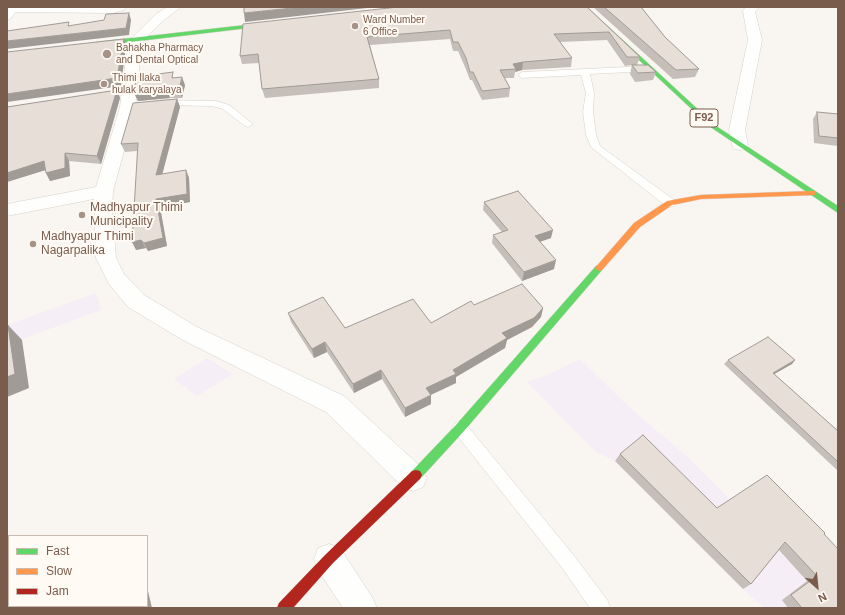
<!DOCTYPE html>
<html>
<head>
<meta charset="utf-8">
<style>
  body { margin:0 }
  #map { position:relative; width:845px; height:615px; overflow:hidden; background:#f9f5f0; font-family:Helvetica,sans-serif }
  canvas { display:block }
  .frame { position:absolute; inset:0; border:8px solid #7a5c4d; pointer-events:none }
  .legend { position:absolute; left:8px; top:535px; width:140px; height:72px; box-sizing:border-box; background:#fffaf3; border:1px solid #cabbb1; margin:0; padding:5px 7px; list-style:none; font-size:12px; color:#7a5c4d }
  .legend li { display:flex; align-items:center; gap:8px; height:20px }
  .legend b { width:20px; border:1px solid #cabbb1 }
  .north { position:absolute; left:797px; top:567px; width:40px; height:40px; -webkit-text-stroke:3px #fffaf3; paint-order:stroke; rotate:153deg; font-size:11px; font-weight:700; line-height:16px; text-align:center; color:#7a5c4d }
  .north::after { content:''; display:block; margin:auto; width:14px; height:18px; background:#7a5c4d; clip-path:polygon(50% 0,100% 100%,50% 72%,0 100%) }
</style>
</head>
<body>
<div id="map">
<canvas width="845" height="615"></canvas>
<div class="frame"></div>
<ul class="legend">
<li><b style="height:5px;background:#63d668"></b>Fast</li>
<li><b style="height:5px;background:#ff974d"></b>Slow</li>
<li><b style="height:5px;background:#b3261e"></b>Jam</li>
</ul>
<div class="north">N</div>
</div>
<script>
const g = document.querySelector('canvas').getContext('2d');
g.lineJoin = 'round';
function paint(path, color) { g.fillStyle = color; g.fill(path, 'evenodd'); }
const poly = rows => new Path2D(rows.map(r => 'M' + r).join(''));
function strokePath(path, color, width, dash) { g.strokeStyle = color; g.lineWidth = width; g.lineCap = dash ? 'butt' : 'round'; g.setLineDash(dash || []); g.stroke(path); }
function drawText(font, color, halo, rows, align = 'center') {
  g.font = font + ' Helvetica,sans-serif'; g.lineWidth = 4; g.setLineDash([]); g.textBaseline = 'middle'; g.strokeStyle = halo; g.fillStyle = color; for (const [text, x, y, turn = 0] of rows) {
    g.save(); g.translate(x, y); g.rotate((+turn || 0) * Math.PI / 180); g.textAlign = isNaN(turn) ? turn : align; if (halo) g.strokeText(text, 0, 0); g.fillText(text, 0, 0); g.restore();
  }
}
const education = poly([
  [96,293,101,310,22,339,29,388,7,397,7,325],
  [207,358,233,374,197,396,174,379],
  [580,359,627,405,690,459,838,608,764,608,743,589,615,461,596,452,527,382,547,375]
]);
const lane = poly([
  [12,7,19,8,10,19,7,19,7,13,12,7],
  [648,66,652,69,651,71,590,74,594,93,593,112,596,135,600,146,674,200,675,203,674,206,670,207,666,206,591,147,586,135,583,112,586,93,581,75,522,78,518,75,522,72,648,66],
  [161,100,216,101,229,105,253,124,248,127,245,126,223,109,212,106,158,105,156,103,161,100],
  [460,421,465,423,575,557,608,601,610,608,590,608,563,569,455,433,452,428,455,423,460,421]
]);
const street = poly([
  [7,7,126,7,124,10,113,13,7,12,7,7],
  [167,7,181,7,164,20,143,41,140,58,136,107,113,191,112,210,116,258,124,274,144,295,197,327,344,396,423,469,427,478,423,487,413,491,403,487,326,412,181,339,128,307,109,284,96,258,94,199,7,216,7,204,96,187,120,107,126,58,130,40,156,14,167,7],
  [746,7,760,7,755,12,762,40,745,130,748,145,746,149,740,150,734,149,732,145,729,130,748,40,743,11,746,7],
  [329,544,340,548,372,597,377,608,343,608,318,570,314,559,318,548,329,544]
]);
const fast = poly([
  [582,7,587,7,716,126,838,206,838,213,712,128,582,7],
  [272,22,275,24,274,25,96,46,93,44,96,42,272,22],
  [599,265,603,268,602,270,464,431,420,479,416,480,412,479,410,475,412,471,456,425,596,266,599,265]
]);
const slow = poly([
  [812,191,815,191,815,195,701,199,672,205,640,227,602,270,599,271,595,268,634,223,667,201,701,195,812,191]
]);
const jam = poly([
  [416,470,420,471,422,475,420,479,333,563,293,608,277,608,279,603,325,555,412,471,416,470]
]);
const wall = poly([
  [398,7,587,7,640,57,637,65,656,72,653,80,635,82,630,74,632,65,625,66,607,40,560,42,572,58,571,67,522,70,515,72,514,78,505,78,510,88,509,97,482,100,472,80,470,80,465,67,458,51,453,51,450,39,370,45,379,79,379,88,265,98,262,89,259,63,242,64,240,56],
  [593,7,641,7,665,37,699,69,695,77,673,79],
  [175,78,185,85,182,98,170,98,138,101,134,93],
  [117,90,120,98,101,164,69,161,70,176,50,181,46,173,45,170,7,182,7,107],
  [177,99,180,107,162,174,186,170,189,178,190,202,160,207,167,246,148,251,146,248,136,250,137,151,125,152,121,144],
  [817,112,838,114,838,146,814,143,813,119],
  [484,202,551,238,540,242,554,269,522,281,492,243,493,235,502,232,483,210],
  [474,305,543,308,541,317,532,327,507,340,505,348,456,377,456,383,431,395,431,404,405,417,382,379,354,393,327,352,314,358,291,322,288,313,345,328,431,323],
  [728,360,795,360,792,364,774,374,838,431,838,471,724,364],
  [620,454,717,508,824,534,838,608,788,608,782,600,807,581,779,550,751,584,743,589,615,461]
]);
const shadedWall = poly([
  [302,7,376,7,245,22,244,13],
  [129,13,131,20,129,35,7,49,7,41,126,28],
  [124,39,126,46,121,86,7,102,7,94],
  [523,62,522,70,515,72,516,69,513,64],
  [182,77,185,85,182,98,179,90],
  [167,89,170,98,138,101,134,93],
  [117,90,120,98,101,164,97,156],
  [177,99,180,107,160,183,156,175],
  [65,153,69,161,70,176,50,181,46,173],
  [44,161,49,169,7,182,7,173],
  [186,170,189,178,190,202,160,207,167,246,148,251,144,243,156,199],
  [553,230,551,238,533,244,535,236],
  [141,240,146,248,136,250,132,242],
  [556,260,554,269,522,281,524,272],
  [543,308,541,317,532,327,507,340,505,348,456,377,456,383,426,397,426,388,453,370,502,333],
  [8,325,22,340,29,388,7,397],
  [325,342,327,352,314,358,312,349],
  [795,360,792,364,769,377,773,373],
  [381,370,382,379,354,393,353,384],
  [431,395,431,404,405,417,405,408],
  [147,587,152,608,146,608,146,606,147,606]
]);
const building = poly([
  [244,7,302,7,244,13,244,7],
  [398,7,587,7,640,57,627,57,609,32,554,34,572,58,523,62,513,64,516,69,500,70,510,88,482,91,473,72,470,72,466,58,458,42,453,42,450,30,367,37,379,79,262,89,258,54,240,56,243,24,398,7],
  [604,7,641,7,665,37,699,69,676,70,604,7],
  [129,13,126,28,7,41,7,31,69,22,68,26,104,20,106,14,129,13],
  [124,39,117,78,7,94,7,52,124,39],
  [632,65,648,65,656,72,638,73,632,65],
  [173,72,172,78,182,77,179,90,167,89,134,93,136,77,173,72],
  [117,90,97,156,65,153,65,168,46,173,44,161,7,173,7,107,117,90],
  [177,99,156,175,186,170,187,194,156,199,163,238,144,243,141,240,132,242,138,143,121,144,133,103,177,99],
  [817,112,838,114,838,138,819,136,817,112],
  [518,191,553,230,535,236,556,260,524,272,493,235,508,230,484,202,518,191],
  [522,284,543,308,534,318,502,333,507,338,453,370,456,374,426,388,431,395,405,408,381,370,353,384,325,342,312,349,288,313,323,297,345,328,413,299,431,323,471,301,474,305,522,284],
  [7,325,8,325,15,374,7,377,7,325],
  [768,337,795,360,773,373,838,431,838,462,728,360,768,337],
  [643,435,717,508,767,475,825,533,824,534,838,549,838,608,802,608,791,595,817,576,785,542,751,584,620,454,643,435],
  [90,606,146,606,146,608,90,608,90,606]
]);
const markers = [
  [355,26,4,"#a69286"],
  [107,54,5,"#a69286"],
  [104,84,4,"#a69286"],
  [82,215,4,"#a69286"],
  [33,244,4,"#a69286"]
];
const farPoinames = [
  ["Ward Number",363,20],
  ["6 Office",363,32],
  ["Bahakha Pharmacy",116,48],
  ["and Dental Optical",116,60],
  ["Thimi Ilaka",112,78],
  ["hulak karyalaya",112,90]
];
const shields = [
  [704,118,28]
];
const shieldNames = [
  ["F92",704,118]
];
const poiNames = [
  ["Madhyapur Thimi",90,208],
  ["Municipality",90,222],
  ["Madhyapur Thimi",41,237],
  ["Nagarpalika",41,251]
];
paint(education, '#f6eef6');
strokePath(lane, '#d7d1cb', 1);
strokePath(street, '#d7d1cb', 1);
strokePath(fast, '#d9d2cb', 1);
strokePath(slow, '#d9d2cb', 1);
strokePath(jam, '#d9d2cb', 1);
paint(lane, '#fefefd');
paint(street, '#fefefd');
paint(fast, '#63d668');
paint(slow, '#ff974d');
paint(jam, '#b3261e');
paint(wall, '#c6bfb9');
paint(shadedWall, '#a19b96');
paint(building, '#e6ded7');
strokePath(building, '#a19b96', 1);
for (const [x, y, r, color] of markers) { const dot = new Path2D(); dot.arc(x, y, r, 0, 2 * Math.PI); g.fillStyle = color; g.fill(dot); strokePath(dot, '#fffaf3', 1.5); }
drawText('10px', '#7a5c4d', '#fffaf3', farPoinames, 'left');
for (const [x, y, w] of shields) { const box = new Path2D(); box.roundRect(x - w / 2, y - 9, w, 18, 3); g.fillStyle = '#fffaf3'; g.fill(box); strokePath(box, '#7a5c4d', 1); }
drawText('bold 11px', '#7a5c4d', null, shieldNames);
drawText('12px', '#7a5c4d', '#fffaf3', poiNames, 'left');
</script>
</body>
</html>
